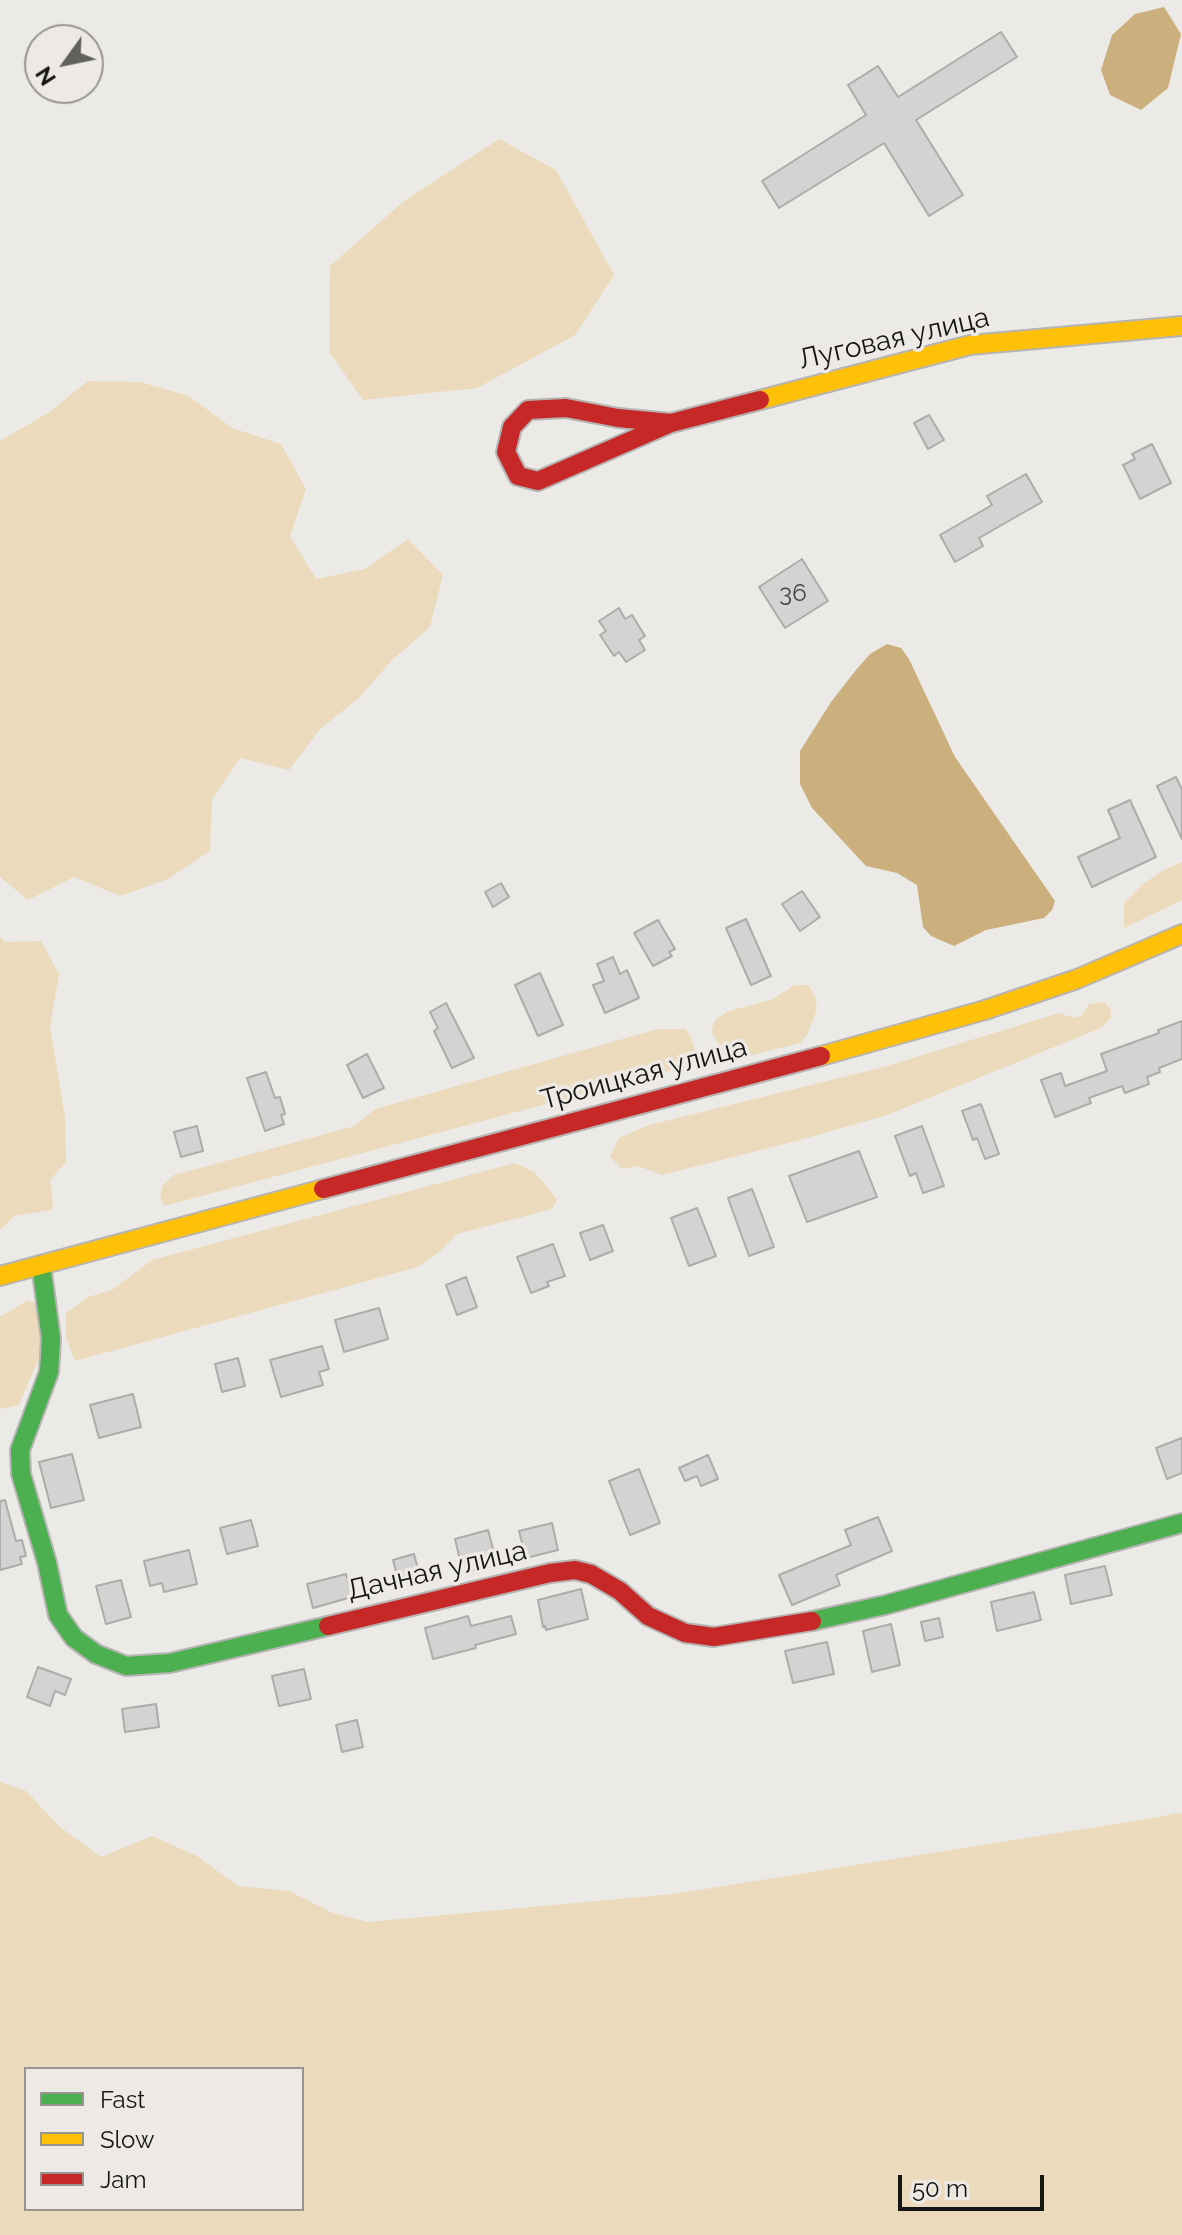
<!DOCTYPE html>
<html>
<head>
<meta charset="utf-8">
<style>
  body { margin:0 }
  #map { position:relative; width:1182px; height:2235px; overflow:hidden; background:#eceae7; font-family:Raleway,sans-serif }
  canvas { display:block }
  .legend { position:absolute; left:24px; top:2067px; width:280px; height:144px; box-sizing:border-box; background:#edeae6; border:2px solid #979592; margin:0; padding:10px 14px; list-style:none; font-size:24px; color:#151513 }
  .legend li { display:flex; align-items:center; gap:16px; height:40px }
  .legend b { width:40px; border:2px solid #979592 }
  .north { position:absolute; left:24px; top:24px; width:80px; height:80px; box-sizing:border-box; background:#edeae6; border:2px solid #979592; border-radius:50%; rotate:237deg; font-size:22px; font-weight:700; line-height:32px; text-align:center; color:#151513 }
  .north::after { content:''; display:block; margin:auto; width:28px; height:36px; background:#60605d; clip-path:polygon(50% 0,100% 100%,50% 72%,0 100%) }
  .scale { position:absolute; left:898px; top:2175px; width:146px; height:36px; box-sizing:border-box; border:4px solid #151513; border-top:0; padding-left:10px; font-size:24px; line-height:28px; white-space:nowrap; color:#151513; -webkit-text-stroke:6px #edeae6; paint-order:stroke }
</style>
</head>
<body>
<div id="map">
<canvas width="1182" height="2235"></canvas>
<ul class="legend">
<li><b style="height:10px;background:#4caf50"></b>Fast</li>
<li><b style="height:10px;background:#ffc107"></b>Slow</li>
<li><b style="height:10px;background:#c62828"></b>Jam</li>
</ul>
<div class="north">N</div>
<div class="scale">50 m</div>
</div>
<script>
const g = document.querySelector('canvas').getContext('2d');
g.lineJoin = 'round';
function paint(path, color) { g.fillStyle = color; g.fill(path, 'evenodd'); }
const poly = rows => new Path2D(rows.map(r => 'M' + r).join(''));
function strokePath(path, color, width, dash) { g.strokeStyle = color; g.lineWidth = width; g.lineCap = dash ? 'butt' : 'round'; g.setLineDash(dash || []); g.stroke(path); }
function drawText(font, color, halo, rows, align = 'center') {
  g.font = font + ' Raleway,sans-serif'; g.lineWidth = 7; g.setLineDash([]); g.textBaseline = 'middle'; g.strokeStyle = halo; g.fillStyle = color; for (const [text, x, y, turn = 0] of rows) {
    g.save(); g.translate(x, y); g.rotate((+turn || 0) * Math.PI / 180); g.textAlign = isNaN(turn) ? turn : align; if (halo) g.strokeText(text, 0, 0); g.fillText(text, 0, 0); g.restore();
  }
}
const green = poly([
  [499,139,556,170,614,275,575,335,477,388,363,400,329,352,330,266,404,201],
  [88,381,140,382,189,396,232,428,281,444,306,489,290,536,316,579,365,569,408,539,443,575,430,627,392,660,359,698,320,729,289,770,240,758,212,799,210,851,168,879,120,896,74,877,28,900,0,877,0,441,48,413],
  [1182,862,1182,900,1124,928,1124,903,1142,885,1162,871],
  [0,937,5,942,41,941,59,974,50,1026,65,1118,66,1162,50,1180,53,1203,51,1210,14,1216,0,1230],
  [795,985,808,985,815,996,817,1009,807,1035,800,1043,737,1059,725,1054,711,1032,715,1020,726,1012,773,999],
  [1104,1002,1111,1010,1111,1018,1101,1028,887,1115,800,1140,662,1175,638,1166,622,1169,610,1157,619,1138,649,1125,884,1067,1059,1013,1074,1018,1081,1016,1089,1004],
  [658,1029,686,1029,690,1036,696,1052,688,1063,670,1071,164,1206,160,1197,163,1185,174,1175,355,1126,375,1109],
  [515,1163,534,1172,545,1184,557,1200,552,1209,457,1234,439,1252,418,1267,75,1361,66,1338,66,1313,88,1297,112,1290,152,1260],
  [28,1300,35,1303,44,1346,19,1405,0,1409,0,1317],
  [0,1782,26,1791,60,1827,101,1857,152,1836,197,1856,238,1886,289,1891,333,1913,368,1922,673,1894,1159,1817,1176,1813,1182,1814,1182,2235,0,2235],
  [26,2069,302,2069,302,2209,26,2209]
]);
const water = poly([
  [1164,7,1181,34,1168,88,1141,110,1110,95,1101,70,1112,35,1135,14],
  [887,644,901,648,909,659,955,757,1055,901,1052,910,1044,918,986,930,954,946,931,936,923,927,917,885,897,873,866,866,812,808,800,784,800,751,831,702,856,670,870,654]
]);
const building = poly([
  [1001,32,1017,57,916,120,963,195,929,216,884,143,779,208,762,181,866,115,848,85,878,66,898,97,1001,32],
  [929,415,944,440,928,449,914,423,929,415],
  [1152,444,1171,483,1140,499,1123,465,1135,459,1132,454,1152,444],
  [1026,474,1042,502,979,538,983,546,955,562,940,535,992,505,987,496,1026,474],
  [802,559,828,601,785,628,759,587,802,559],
  [619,608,625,619,632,615,645,636,639,640,645,650,626,662,619,652,614,656,600,635,606,631,599,621,619,608],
  [1176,777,1182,790,1182,839,1157,786,1176,777],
  [1130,800,1156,857,1092,887,1078,857,1120,838,1108,810,1130,800],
  [501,883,509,897,493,907,485,892,501,883],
  [802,891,820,917,800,931,782,904,802,891],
  [746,919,771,976,751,985,726,928,746,919],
  [658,920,675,949,669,952,672,956,653,966,634,933,658,920],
  [613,957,620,974,627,970,639,998,605,1013,593,985,604,981,597,964,613,957],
  [540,973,563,1025,538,1036,515,985,540,973],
  [446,1003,474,1058,452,1068,434,1031,438,1028,430,1012,446,1003],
  [1182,1021,1182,1059,1159,1068,1160,1072,1147,1077,1149,1084,1125,1093,1122,1086,1089,1098,1091,1103,1055,1117,1041,1080,1061,1073,1065,1086,1107,1071,1101,1054,1159,1033,1158,1030,1182,1021],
  [367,1054,384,1088,363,1098,347,1065,367,1054],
  [266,1072,275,1098,280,1097,285,1114,281,1115,284,1124,265,1131,247,1078,266,1072],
  [981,1104,999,1154,985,1159,977,1138,973,1140,962,1111,981,1104],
  [197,1126,203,1151,181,1157,174,1132,197,1126],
  [922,1126,944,1186,923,1193,916,1173,910,1176,895,1136,922,1126],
  [859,1151,877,1197,807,1222,789,1176,859,1151],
  [752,1189,774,1247,749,1256,728,1198,752,1189],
  [697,1208,716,1256,689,1266,671,1218,697,1208],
  [603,1225,613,1251,590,1260,580,1233,603,1225],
  [553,1244,565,1276,547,1282,549,1286,531,1293,517,1257,553,1244],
  [466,1277,477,1307,457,1315,446,1285,466,1277],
  [379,1308,388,1339,344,1352,335,1320,379,1308],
  [322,1346,329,1369,319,1372,323,1385,281,1397,270,1360,322,1346],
  [238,1358,245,1386,222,1392,215,1364,238,1358],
  [133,1394,141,1427,99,1438,90,1405,133,1394],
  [1182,1438,1182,1473,1167,1479,1156,1448,1182,1438],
  [72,1454,84,1500,51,1508,39,1462,72,1454],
  [708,1455,718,1479,701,1486,697,1476,685,1481,679,1468,708,1455],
  [639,1469,660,1523,630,1535,609,1481,639,1469],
  [5,1500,16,1541,22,1540,26,1556,20,1557,22,1564,0,1570,0,1501,5,1500],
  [878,1517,892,1551,836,1575,840,1585,792,1605,779,1575,851,1545,845,1530,878,1517],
  [251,1520,258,1546,227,1554,220,1528,251,1520],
  [552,1523,558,1550,526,1558,519,1531,552,1523],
  [488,1530,497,1564,463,1573,455,1539,488,1530],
  [189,1550,197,1584,164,1592,162,1583,150,1586,144,1561,189,1550],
  [414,1554,420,1577,399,1583,393,1560,414,1554],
  [1105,1566,1112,1595,1071,1604,1065,1575,1105,1566],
  [346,1574,352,1597,313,1608,307,1584,346,1574],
  [121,1580,131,1617,106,1624,96,1586,121,1580],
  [581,1589,588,1619,546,1630,545,1626,543,1627,538,1600,581,1589],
  [1034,1592,1041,1620,997,1631,991,1602,1034,1592],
  [468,1616,471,1626,511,1616,516,1634,475,1645,476,1648,433,1659,425,1628,468,1616],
  [939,1618,943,1637,925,1641,921,1622,939,1618],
  [891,1624,900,1665,872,1672,863,1631,891,1624],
  [827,1642,834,1674,793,1683,785,1651,827,1642],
  [38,1667,71,1679,65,1695,55,1691,50,1706,27,1697,38,1667],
  [304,1669,311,1699,279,1706,272,1676,304,1669],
  [156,1704,159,1727,125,1732,122,1709,156,1704],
  [357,1720,363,1747,342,1752,336,1725,357,1720]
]);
const fast = poly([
  [41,1265,51,1339,49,1372,20,1450,21,1474,47,1563,58,1615,74,1638,96,1654,126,1666,170,1663,328,1626],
  [812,1621,885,1605,1182,1523]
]);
const slow = poly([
  [760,400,970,345,1182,326],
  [821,1056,985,1010,1077,979,1182,934],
  [0,1276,323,1189]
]);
const jam = poly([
  [671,423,618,418,566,408,528,410,512,427,506,452,518,476,538,481,671,423,760,400],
  [323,1189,821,1056],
  [328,1626,550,1573,575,1570,591,1574,620,1591,648,1616,685,1633,714,1637,812,1621]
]);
const numberNames = [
  ["36",793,594]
];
const streetNames = [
  ["Луговая улица",894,339,-13],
  ["Троицкая улица",644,1074,-15],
  ["Дачная улица",437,1571,-13]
];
paint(green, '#ebdabb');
paint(water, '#cbb07e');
paint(building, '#d5d3d1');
strokePath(building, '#adacaa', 2);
strokePath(fast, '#b6b4b2', 22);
strokePath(slow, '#b6b4b2', 22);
strokePath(jam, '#b6b4b2', 22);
strokePath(fast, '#4caf50', 18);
strokePath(slow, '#ffc107', 18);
strokePath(jam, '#c62828', 18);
drawText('24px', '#454442', null, numberNames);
drawText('28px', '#151513', '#edeae6', streetNames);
</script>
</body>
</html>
